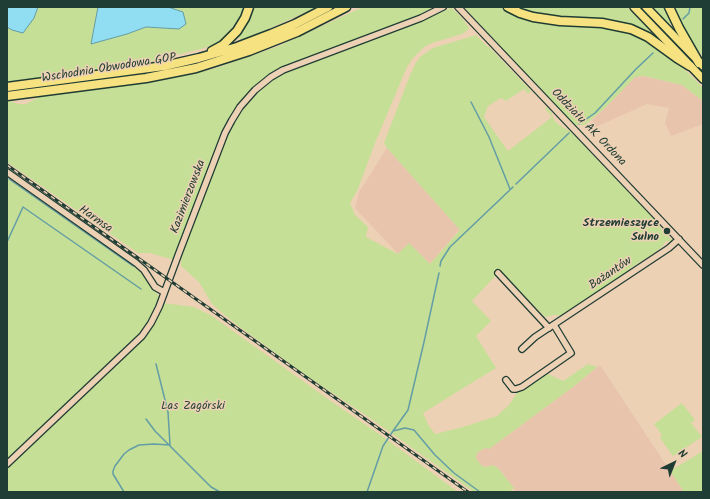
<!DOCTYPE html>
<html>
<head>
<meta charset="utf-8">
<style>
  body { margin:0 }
  #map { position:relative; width:710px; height:499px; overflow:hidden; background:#edd1b4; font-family:Kalam,sans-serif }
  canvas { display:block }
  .frame { position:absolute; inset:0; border:8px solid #1f3d34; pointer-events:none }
  .north { position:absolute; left:654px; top:443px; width:40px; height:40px; -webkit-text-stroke:3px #edd1b4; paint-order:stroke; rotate:43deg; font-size:11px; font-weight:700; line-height:16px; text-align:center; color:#1f3d34 }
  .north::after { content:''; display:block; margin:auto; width:14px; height:18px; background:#1f3d34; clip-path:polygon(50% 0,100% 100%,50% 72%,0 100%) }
</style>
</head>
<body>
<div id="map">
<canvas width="710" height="499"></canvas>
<div class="frame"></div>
<div class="north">N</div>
</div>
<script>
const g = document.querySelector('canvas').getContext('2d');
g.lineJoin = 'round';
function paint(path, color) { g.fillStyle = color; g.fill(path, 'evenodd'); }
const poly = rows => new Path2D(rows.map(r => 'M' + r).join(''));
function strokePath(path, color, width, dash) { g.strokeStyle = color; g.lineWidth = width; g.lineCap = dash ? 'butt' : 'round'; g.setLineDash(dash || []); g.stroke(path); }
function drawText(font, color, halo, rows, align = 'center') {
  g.font = font + ' Kalam,sans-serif'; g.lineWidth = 3; g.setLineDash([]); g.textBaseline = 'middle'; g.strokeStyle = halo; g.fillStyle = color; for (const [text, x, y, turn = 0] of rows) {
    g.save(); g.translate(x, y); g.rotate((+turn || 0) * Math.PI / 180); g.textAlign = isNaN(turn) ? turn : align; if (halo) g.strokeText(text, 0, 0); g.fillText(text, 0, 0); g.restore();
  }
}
const built = poly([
  [644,76,682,85,703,101,703,124,671,136,665,123,669,108,647,104,596,127,592,120,607,106,635,77],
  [387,148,460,229,430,264,398,254,355,208,359,192],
  [600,365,684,492,515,492,514,488,498,468,493,465,487,467,482,466,479,464,477,460,476,457,477,453,483,449,486,448,489,449,573,387]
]);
const green = poly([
  [38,7,98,7,91,44,127,34,146,27,179,29,183,12,168,7,247,7,238,24,224,39,218,43,201,49,143,63,61,75,7,82,7,27,12,30,34,18],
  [252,7,317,7,255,35,241,40,238,37,238,35],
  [363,7,436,7,430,11,422,15,282,68,265,78,258,83,240,103,226,125,174,260,150,253,138,253,7,162,7,101,11,101,18,104,26,104,39,97,108,88,164,80,213,69,279,46],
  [464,7,504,7,512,13,629,31,645,39,675,60,703,88,703,101,682,85,644,76,635,77,607,106,585,125,574,125,541,91],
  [515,7,627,7,661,42,642,30,632,26,610,21,584,18,558,17,534,14],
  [653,7,666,7,672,21,669,25],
  [674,7,703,7,703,57,685,31,678,19],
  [450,8,452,8,462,18,469,28,469,29,462,34,432,43,424,47,412,59,407,67,375,143,358,189,350,203,355,215,368,227,366,237,398,254,409,243,430,264,460,230,387,148,384,143,410,75,416,63,420,57,433,48,476,35,485,44,491,49,531,91,528,94,524,89,506,101,501,98,488,106,484,117,508,151,552,117,545,109,547,107,551,112,554,120,559,125,570,131,655,220,662,230,674,242,666,241,662,247,654,253,648,257,632,267,625,273,622,277,564,316,554,315,545,317,500,271,472,301,491,321,476,336,496,368,423,413,429,426,435,434,463,427,497,416,509,405,517,393,546,373,563,381,588,364,597,367,573,387,489,449,486,448,483,449,477,453,476,457,477,460,482,466,487,467,493,465,498,468,514,488,509,492,474,492,367,416,311,379,237,325,226,316,212,304,199,282,181,266,181,259,186,244,231,127,237,116,255,94,271,80,294,69,424,20],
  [7,178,134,266,141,273,148,282,151,288,157,293,159,297,158,302,152,317,139,334,7,460],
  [163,303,194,307,212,316,335,404,382,436,458,492,7,492,7,468,123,359,144,338,151,328,158,316],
  [682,403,695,420,691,423,702,437,673,456,660,438,662,435,654,424],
  [703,451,703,492,684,492,670,471]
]);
const water = poly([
  [7,7,38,7,34,18,23,33,12,30,7,27,7,7],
  [98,7,168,7,183,12,186,24,179,29,146,27,127,34,91,44,98,7]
]);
const stream = poly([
  [683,19,689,13,690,7],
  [471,102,489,137,510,189],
  [579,124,595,113,636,69,653,53],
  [9,179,133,266],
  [516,184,569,133],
  [7,242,23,207,141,289],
  [440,266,441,261,450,247,513,187],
  [156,364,168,412,170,445],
  [146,419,155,431,211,487,220,492],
  [393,431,405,428,414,430,435,455,454,473,480,492],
  [124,492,113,474,113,471,115,466,124,454,129,450,139,445,154,444,170,445],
  [367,492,383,446,393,431,408,410,424,342,439,273]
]);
const minor = poly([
  [458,7,703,265],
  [7,172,136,263,144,270,155,287,164,292],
  [498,273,549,328],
  [522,349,535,337,669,248,679,239],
  [506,380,513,389,516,389,522,387,571,353,554,325],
  [7,464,142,336,151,323,159,307,179,253,225,133,232,120,240,107,255,90,271,77,283,70,421,18,443,7]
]);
const major = poly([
  [634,7,703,79],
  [646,7,703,66]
]);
const highway = poly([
  [508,7,520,13,533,17,560,21,602,23,631,29,648,37,677,58,690,66],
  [669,7,679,28,699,63],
  [212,51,223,45,237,31,245,18,249,7],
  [7,87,164,66,199,58,237,47,271,34,295,24,328,7],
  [7,96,146,78,196,68,249,51,297,32,346,7]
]);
const rail = poly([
  [7,165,468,492]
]);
const markers = [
  [667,231,4,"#1f3d34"]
];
const streetNames = [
  ["Wschodnia Obwodowa GOP",109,69,-9],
  ["Oddziału AK Ordona",588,128,46],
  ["Kazimierzowska",189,197,-69],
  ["Harmsa",95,220,35],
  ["Bażantów",611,274,-34]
];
const poiNames = [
  ["Strzemieszyce",659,224],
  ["Sulno",659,238]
];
const parkNames = [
  ["Las Zagórski",193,407]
];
paint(built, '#e8c4ad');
paint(green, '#c6df96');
paint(water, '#91ddf1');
strokePath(water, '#639da5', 1);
strokePath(stream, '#639da5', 1.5);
strokePath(minor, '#1f3d34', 8);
strokePath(major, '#1f3d34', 10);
strokePath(highway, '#1f3d34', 11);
strokePath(minor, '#edd1b4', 5.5);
strokePath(major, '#f7e281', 7);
strokePath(highway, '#f7e281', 8);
strokePath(rail, '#1f3d34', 3);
strokePath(rail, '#edd1b4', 1.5, [4.5]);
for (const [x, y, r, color] of markers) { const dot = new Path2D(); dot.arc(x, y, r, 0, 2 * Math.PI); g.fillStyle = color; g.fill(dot); strokePath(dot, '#edd1b4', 1.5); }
drawText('12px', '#1f3d34', '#edd1b4', streetNames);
drawText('bold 12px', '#1f3d34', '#edd1b4', poiNames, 'right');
drawText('12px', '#274539', '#edd1b4', parkNames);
</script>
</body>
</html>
